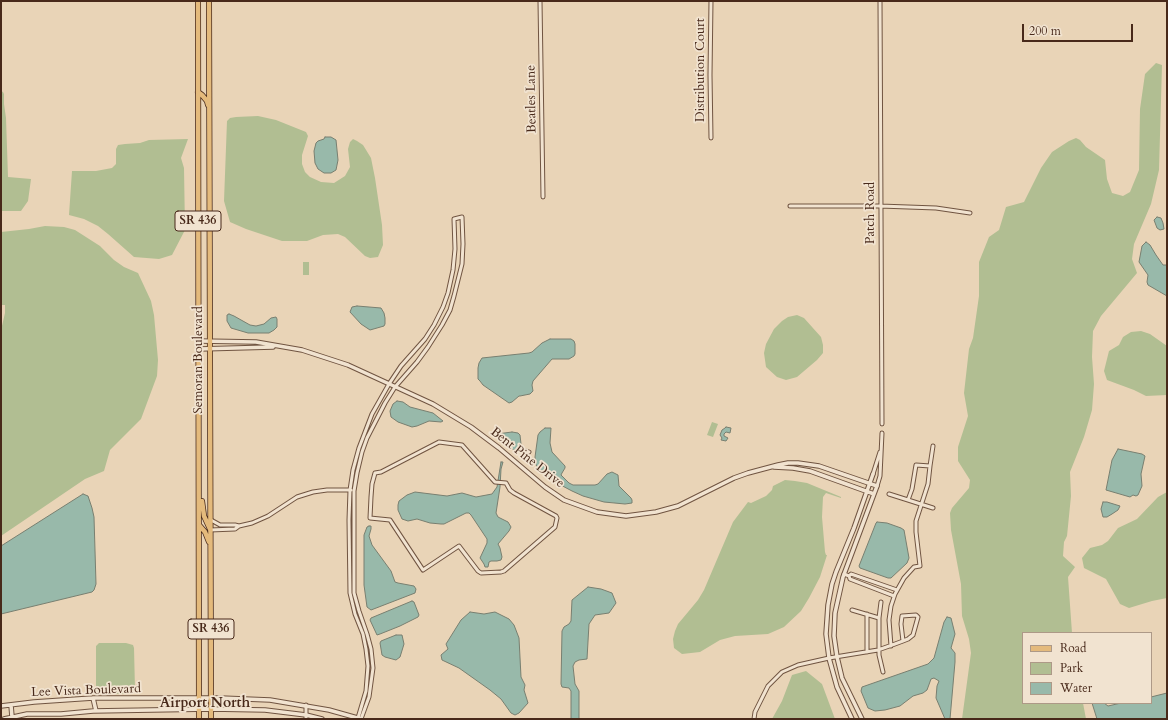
<!DOCTYPE html>
<html>
<head>
<meta charset="utf-8">
<style>
  body { margin:0 }
  #map { position:relative; width:1168px; height:720px; overflow:hidden; background:#e9d4b7; font-family:Cardo,serif }
  canvas { display:block }
  .frame { position:absolute; inset:0; border:2px solid #48291a; pointer-events:none }
  .legend { position:absolute; left:1022px; top:632px; width:130px; height:72px; box-sizing:border-box; background:#f1e3d0; border:1px solid #ad9987; margin:0; padding:5px 7px; list-style:none; font-size:12px; color:#48291a }
  .legend li { display:flex; align-items:center; gap:8px; height:20px }
  .legend b { width:20px; border:1px solid #ad9987 }
  .scale { position:absolute; left:1022px; top:24px; width:111px; height:18px; box-sizing:border-box; border:2px solid #48291a; border-top:0; padding-left:5px; font-size:12px; line-height:14px; white-space:nowrap; color:#48291a; -webkit-text-stroke:3px #f1e3d0; paint-order:stroke }
</style>
</head>
<body>
<div id="map">
<canvas width="1168" height="720"></canvas>
<div class="frame"></div>
<ul class="legend">
<li><b style="height:5px;background:#e4ba7c"></b>Road</li>
<li><b style="height:11px;background:#b1be92"></b>Park</li>
<li><b style="height:11px;background:#98b9aa"></b>Water</li>
</ul>
<div class="scale">200 m</div>
</div>
<script>
const g = document.querySelector('canvas').getContext('2d');
g.lineJoin = 'round';
function paint(path, color) { g.fillStyle = color; g.fill(path, 'evenodd'); }
const poly = rows => new Path2D(rows.map(r => 'M' + r).join(''));
function strokePath(path, color, width, dash) { g.strokeStyle = color; g.lineWidth = width; g.lineCap = dash ? 'butt' : 'round'; g.setLineDash(dash || []); g.stroke(path); }
function drawText(font, color, halo, rows, align = 'center') {
  g.font = font + ' Cardo,serif'; g.lineWidth = 3.5; g.setLineDash([]); g.textBaseline = 'middle'; g.strokeStyle = halo; g.fillStyle = color; for (const [text, x, y, turn = 0] of rows) {
    g.save(); g.translate(x, y); g.rotate((+turn || 0) * Math.PI / 180); g.textAlign = isNaN(turn) ? turn : align; if (halo) g.strokeText(text, 0, 0); g.fillText(text, 0, 0); g.restore();
  }
}
const green = poly([
  [1156,63,1162,65,1159,170,1151,204,1134,244,1132,259,1137,273,1101,316,1093,331,1092,357,1094,384,1092,410,1084,437,1070,472,1071,496,1067,536,1064,542,1063,556,1075,567,1068,577,1072,633,1023,633,1023,703,1083,703,1086,719,962,719,971,653,969,639,962,616,961,584,951,530,950,513,952,508,969,488,970,480,958,461,958,447,968,416,964,393,969,349,973,338,979,296,979,262,989,237,999,230,1006,207,1024,202,1041,168,1052,152,1069,141,1076,138,1080,140,1086,147,1105,160,1107,179,1112,193,1123,196,1130,192,1139,170,1140,109,1145,74],
  [1,91,3,92,4,94,4,104,6,118,8,177,31,179,28,201,21,211,1,211],
  [258,116,276,120,306,132,308,136,302,155,302,164,305,172,310,177,321,182,334,183,345,176,350,167,348,149,350,142,353,139,357,141,363,145,371,158,375,178,382,225,383,245,378,257,370,258,365,256,345,237,338,234,323,235,307,241,282,241,246,229,230,222,224,201,227,121,230,118,236,117],
  [188,139,181,158,184,168,185,230,172,255,159,259,134,257,108,234,98,226,84,219,69,215,72,171,96,171,112,168,116,164,116,149,118,145,125,144,140,143,149,140],
  [45,226,64,227,75,230,100,246,114,260,124,267,138,273,151,301,154,315,158,360,157,376,141,419,110,450,104,471,85,479,1,536,1,330,5,313,5,305,1,305,1,232,29,229],
  [303,262,309,262,309,275,303,275],
  [797,315,804,318,821,337,823,345,823,353,817,360,797,377,786,380,777,377,766,367,764,353,766,344,774,329,782,321,788,317],
  [1141,331,1150,334,1167,346,1167,395,1146,396,1134,390,1107,380,1104,371,1109,351,1119,345,1123,337,1131,332],
  [712,422,718,424,713,437,707,435],
  [785,480,795,481,807,483,841,497,841,498,826,493,823,497,822,517,825,552,826,555,827,555,820,577,809,598,801,611,784,627,768,634,735,636,720,640,700,652,682,654,674,648,673,639,675,631,678,624,698,600,704,590,733,522,748,502,751,503,766,496,772,490,773,486],
  [1167,492,1167,598,1152,601,1129,608,1120,604,1106,579,1084,568,1082,558,1090,548,1102,545,1108,541,1118,528,1137,519,1158,497],
  [99,643,126,643,133,645,134,648,135,690,132,694,100,694,96,692,96,646],
  [806,671,822,684,835,719,772,719,782,701,792,675]
]);
const water = poly([
  [325,137,331,137,336,140,338,160,336,170,331,173,324,173,318,169,315,163,314,151,316,143,318,141,324,139,325,137],
  [1157,217,1161,218,1163,223,1164,229,1160,230,1157,228,1154,220,1157,217],
  [1146,242,1150,245,1156,255,1163,265,1167,265,1167,296,1148,285,1147,282,1148,275,1139,262,1142,246,1146,242],
  [357,306,381,308,384,313,385,318,385,324,384,326,370,330,361,324,350,312,352,307,357,306],
  [229,314,234,316,250,325,256,326,264,324,271,318,276,317,277,319,277,327,274,330,269,333,248,333,231,328,227,321,227,315,229,314],
  [550,339,571,339,574,341,575,344,575,354,574,356,569,359,552,359,533,381,532,385,533,391,530,394,520,396,519,396,512,402,509,403,483,385,480,381,478,379,478,368,479,363,482,358,529,353,532,352,542,343,550,339],
  [397,401,403,402,410,407,433,413,443,421,441,422,429,421,417,426,412,427,398,422,391,417,390,411,393,404,397,401],
  [726,427,731,428,730,433,726,432,724,434,724,436,728,438,726,441,721,440,722,438,720,435,722,430,725,428,726,427],
  [545,428,551,428,550,443,552,452,565,466,565,468,562,473,561,475,569,483,573,485,595,485,598,484,607,474,612,472,618,475,619,486,631,498,632,500,632,503,625,504,604,502,583,496,572,491,557,483,540,470,536,465,535,457,538,435,540,432,545,428],
  [512,432,518,433,520,435,521,444,519,450,517,452,511,448,508,441,500,439,497,436,497,434,512,432],
  [1118,449,1142,454,1145,456,1141,474,1142,486,1138,495,1136,496,1133,495,1130,497,1106,490,1112,460,1118,449],
  [501,462,503,462,501,469,500,487,496,513,498,517,508,522,511,527,509,531,498,544,500,548,502,557,501,560,497,561,491,561,489,562,488,567,485,567,484,564,480,558,487,543,487,539,471,515,469,513,466,513,444,524,441,524,430,523,417,519,408,521,402,519,398,510,398,505,399,501,407,495,415,492,447,496,462,493,476,497,492,494,497,487,501,462],
  [83,494,88,496,92,508,94,517,96,584,94,590,92,592,1,614,1,546,83,494],
  [1103,502,1107,502,1120,506,1118,510,1112,514,1107,517,1103,517,1101,509,1103,502],
  [877,522,887,523,901,528,904,530,909,558,907,563,891,578,888,578,860,568,859,566,876,523,877,522],
  [369,526,371,526,371,529,369,536,372,545,391,571,395,582,398,583,414,586,416,589,415,593,371,610,367,607,364,585,364,535,367,527,369,526],
  [588,587,601,589,612,593,616,603,609,613,595,615,589,624,587,659,579,660,575,662,573,666,575,684,579,691,579,719,571,719,571,691,569,688,562,687,561,684,562,631,564,627,569,624,571,621,572,600,588,587],
  [412,601,414,602,419,615,418,617,400,626,380,634,377,635,370,620,371,618,412,601],
  [470,612,484,614,495,612,509,619,514,625,519,638,521,677,525,685,524,690,528,703,519,713,515,715,511,713,501,699,490,690,459,668,442,660,441,655,448,649,446,644,461,620,470,612],
  [947,617,951,618,955,634,951,648,955,653,955,662,950,719,945,719,936,698,937,686,939,681,934,678,931,679,927,690,923,693,913,696,900,706,885,710,875,711,868,708,861,691,862,687,928,664,934,658,944,622,947,617],
  [396,635,402,635,404,644,400,657,396,660,385,657,382,655,380,643,381,641,396,635],
  [1167,693,1167,719,1097,719,1092,703,1104,703,1108,706,1121,703,1151,703,1151,697,1167,693]
]);
const minor = poly([
  [540,1,543,197],
  [711,1,710,75,711,138],
  [880,1,882,424],
  [790,206,880,206,936,208,970,213],
  [439,442,462,445,495,482,506,483,510,490,514,493,556,516,557,518,555,527,504,571,501,572,481,573,478,571,459,546,423,570,390,520,370,518,371,497,372,484,375,473,381,472,439,442],
  [526,451,529,452],
  [930,466,933,446],
  [873,474,880,452],
  [877,486,880,476,882,433],
  [889,494,908,500,912,489,916,465,930,466,928,484,916,521,916,532,920,566,914,567,904,578,895,594,891,606,889,620,891,646],
  [908,500,933,508],
  [211,520,220,525,235,525,239,526],
  [210,530,235,529,239,526,252,523,268,516,297,497,313,492,327,490,351,490],
  [844,574,849,576,850,579,894,596],
  [849,576,851,574,897,590],
  [852,610,879,618,879,655,883,672],
  [867,614,867,652],
  [879,618,881,602],
  [306,705,306,719],
  [358,718,366,691,368,666,366,649,363,634,355,614,350,593,349,520,350,490,353,470,359,448,372,414,389,384,401,366,425,339,434,325,443,307,448,293,453,270,455,249,454,219,462,217,463,244,462,264,454,296,450,310,442,325,428,347,417,362,395,387,385,403,367,438,362,452,357,473,354,491,354,593,359,611,367,634,371,649,373,668,369,697,361,719],
  [754,719,755,712,768,686,782,672,798,665,829,658,878,650,895,644,903,641,908,639,913,635,918,617,916,615,902,616,901,624,903,641]
]);
const tertiary = poly([
  [199,341,256,342,302,350,348,365,433,404,471,427,499,448,545,487,564,500,597,512,626,516,656,512,678,506,734,478,748,473,778,465,788,463,798,463,819,466,877,486,843,577,835,613,834,636,837,657,842,678,862,719],
  [199,349,273,347],
  [774,467,793,468,810,471,874,494],
  [93,698,96,711],
  [11,705,12,717],
  [1,706,34,702,93,698,220,698,270,700,329,710,361,719],
  [4,719,27,714,61,714,93,711,211,709,265,710,306,715,322,719],
  [852,719,837,687,829,658,826,634,828,605,832,584,836,572,854,528,873,474]
]);
const primary = poly([
  [198,1,199,719],
  [209,1,211,719],
  [198,92,202,95,207,101,208,105],
  [202,501,204,516,210,529],
  [199,525,205,532,209,542]
]);
const shields = [
  [198,221,46],
  [211,629,46]
];
const shieldNames = [
  ["SR 436",198,221],
  ["SR 436",211,629]
];
const streetNames = [
  ["Distribution Court",701,70,-90],
  ["Beatles Lane",532,99,-91],
  ["Patch Road",871,213,-90],
  ["Semoran Boulevard",199,360,-90],
  ["Bent Pine Drive",527,458,38],
  ["Lee Vista Boulevard",86,691,-2]
];
const neighbourhoodNames = [
  ["Airport North",205,704]
];
paint(green, '#b1be92');
paint(water, '#98b9aa');
strokePath(water, '#787f70', 1);
strokePath(minor, '#705441', 5);
strokePath(tertiary, '#705441', 5.5);
strokePath(primary, '#48291a', 6);
strokePath(minor, '#f1e3d0', 3);
strokePath(tertiary, '#f1e3d0', 3.5);
strokePath(primary, '#e4ba7c', 4.5);
for (const [x, y, w] of shields) { const box = new Path2D(); box.roundRect(x - w / 2, y - 10, w, 20, 3); g.fillStyle = '#f1e3d0'; g.fill(box); strokePath(box, '#48291a', 1); }
drawText('bold 12px', '#48291a', null, shieldNames);
drawText('13px', '#48291a', '#f1e3d0', streetNames);
drawText('bold 14px', '#48291a', '#f1e3d0', neighbourhoodNames);
</script>
</body>
</html>
